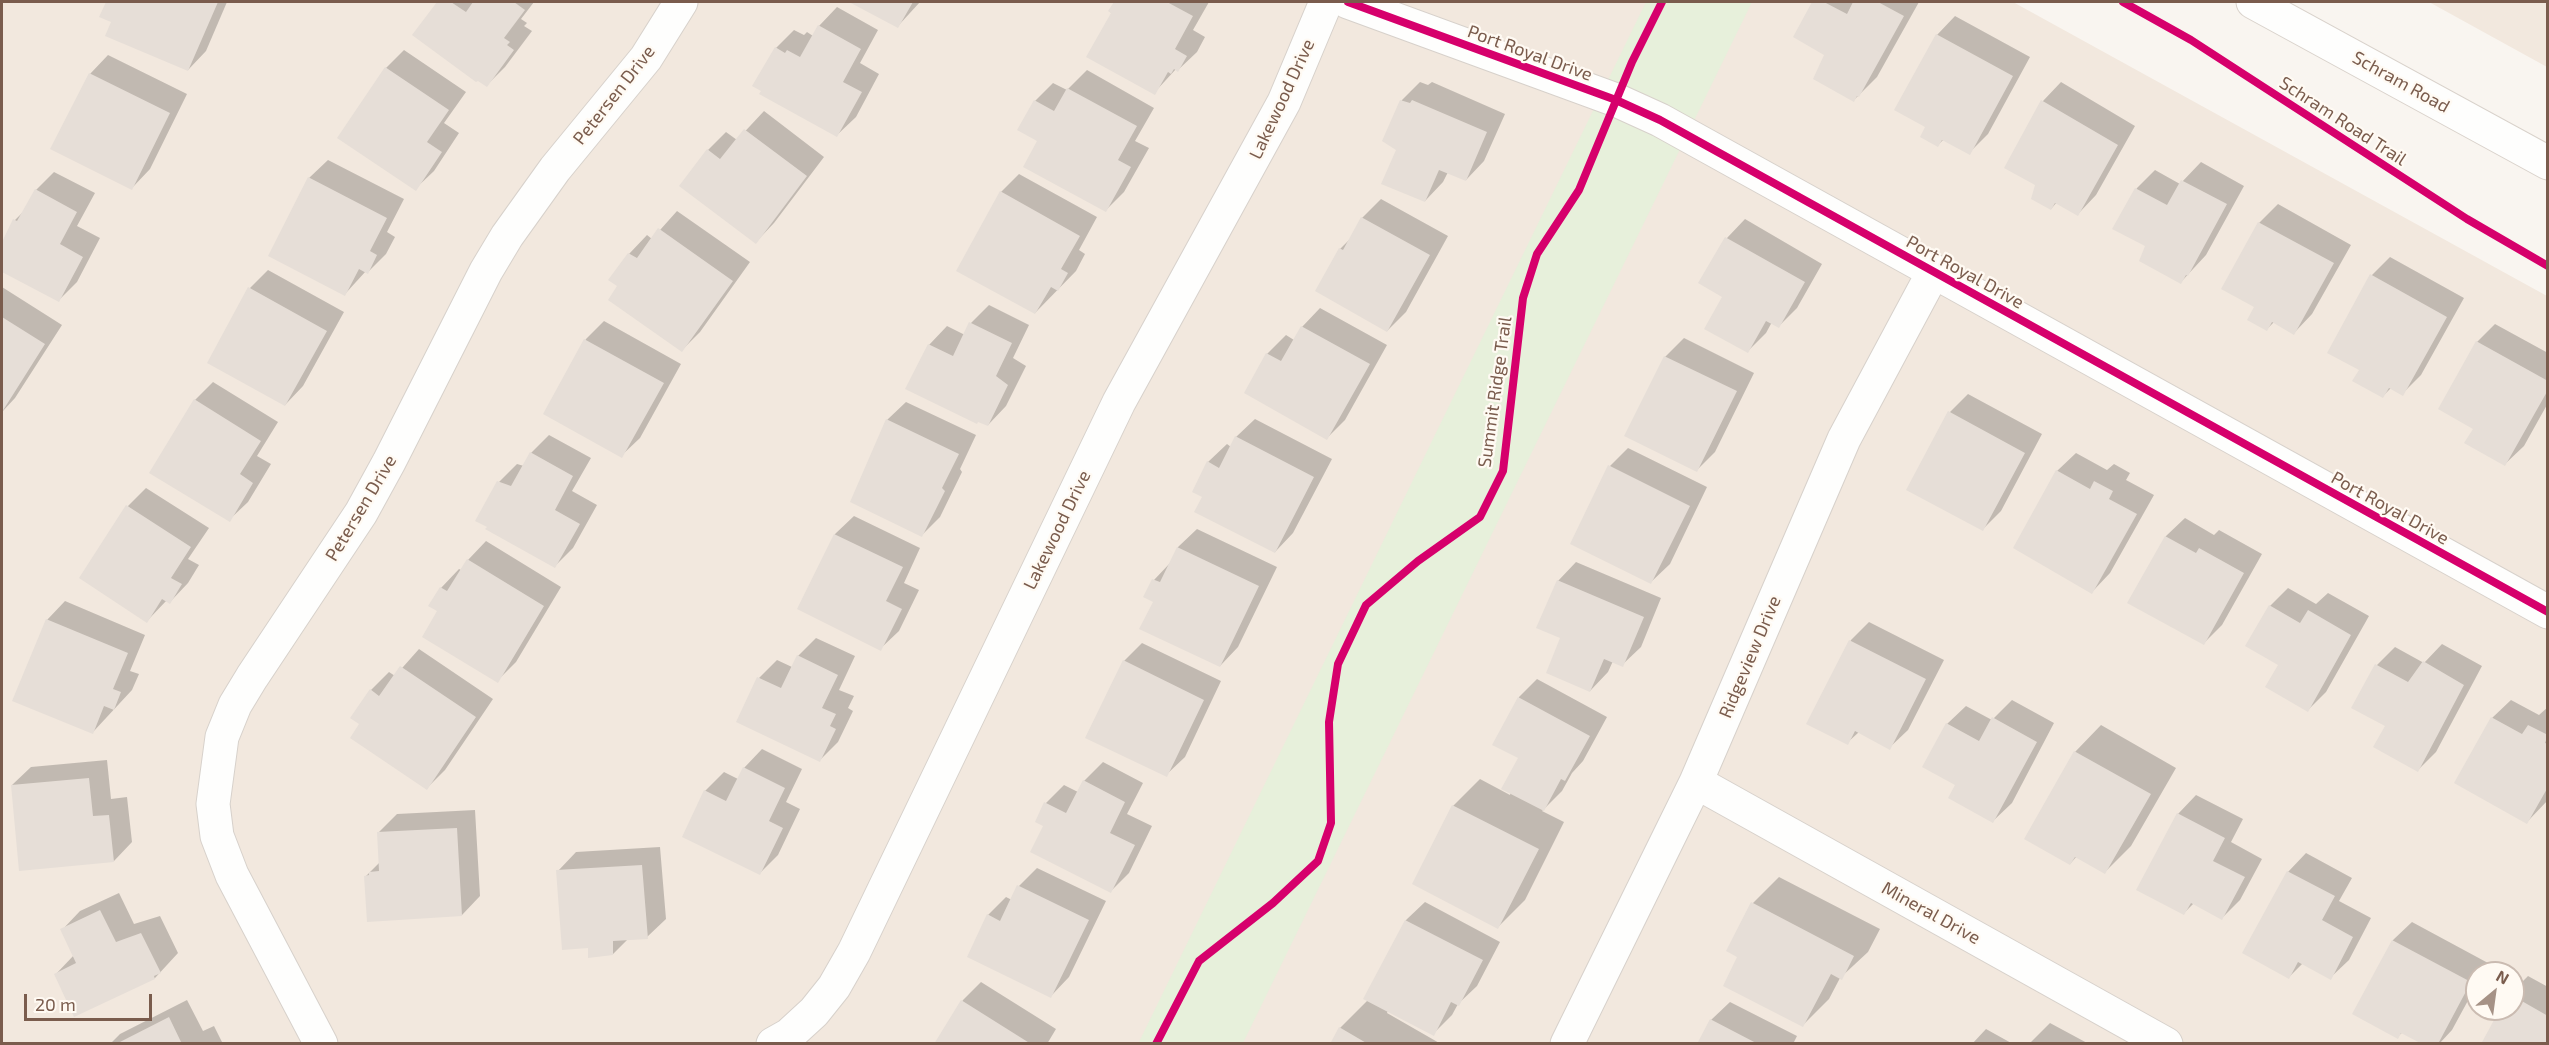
<!DOCTYPE html>
<html>
<head>
<meta charset="utf-8">
<style>
  body { margin:0 }
  #map { position:relative; width:2549px; height:1045px; overflow:hidden; background:#f9f5f0; font-family:"Exo 2",sans-serif }
  canvas { display:block }
  .frame { position:absolute; inset:0; border:3px solid #7a5c4d; pointer-events:none }
  .north { position:absolute; left:2465px; top:961px; width:60px; height:60px; box-sizing:border-box; background:#fffaf3; border:2px solid #cabbb1; border-radius:50%; rotate:29deg; font-size:16px; font-weight:700; line-height:24px; text-align:center; color:#7a5c4d }
  .north::after { content:''; display:block; margin:auto; width:21px; height:27px; background:#a69286; clip-path:polygon(50% 0,100% 100%,50% 72%,0 100%) }
  .scale { position:absolute; left:24px; top:994px; width:128px; height:27px; box-sizing:border-box; border:3px solid #7a5c4d; border-top:0; padding-left:8px; font-size:18px; line-height:21px; white-space:nowrap; color:#7a5c4d; -webkit-text-stroke:4px #fffaf3; paint-order:stroke }
</style>
</head>
<body>
<div id="map">
<canvas width="2549" height="1045"></canvas>
<div class="frame"></div>
<div class="north">N</div>
<div class="scale">20 m</div>
</div>
<script>
const g = document.querySelector('canvas').getContext('2d');
g.lineJoin = 'round';
function paint(path, color) { g.fillStyle = color; g.fill(path, 'evenodd'); }
const poly = rows => new Path2D(rows.map(r => 'M' + r).join(''));
function strokePath(path, color, width, dash) { g.strokeStyle = color; g.lineWidth = width; g.lineCap = dash ? 'butt' : 'round'; g.setLineDash(dash || []); g.stroke(path); }
function drawText(font, color, halo, rows, align = 'center') {
  g.font = font + ' "Exo 2",sans-serif'; g.lineWidth = 4.5; g.setLineDash([]); g.textBaseline = 'middle'; g.strokeStyle = halo; g.fillStyle = color; for (const [text, x, y, turn = 0] of rows) {
    g.save(); g.translate(x, y); g.rotate((+turn || 0) * Math.PI / 180); g.textAlign = isNaN(turn) ? turn : align; if (halo) g.strokeText(text, 0, 0); g.fillText(text, 0, 0); g.restore();
  }
}
const residential = poly([
  [2,2,2013,2,2547,296,2547,1043,2,1044],
  [2477,973,2513,973,2513,1009,2477,1009],
  [2429,2,2547,2,2547,67]
]);
const green = poly([
  [1646,2,1752,2,1243,1043,1138,1044]
]);
const shadow = poly([
  [107,2,227,2,206,51,188,70,113,21,101,16],
  [439,2,534,2,521,19,527,23,524,26,532,31,505,67,487,85,414,35],
  [852,2,920,2,898,26],
  [1115,2,1209,2,1193,30,1205,37,1197,52,1178,70,1176,69,1154,93,1110,11],
  [1814,2,1919,2,1877,77,1854,100,1826,54,1795,37],
  [837,7,878,30,860,63,879,74,856,117,837,135,776,48,794,30,804,35,807,32,813,36,819,26],
  [1955,16,2030,57,1988,134,1969,153,1944,139,1938,145,1927,127,1937,35],
  [404,50,466,92,444,123,459,133,434,171,415,189,386,68],
  [108,55,187,94,150,169,132,188,90,74],
  [1087,70,1154,108,1135,141,1149,148,1124,192,1106,210,1040,140,1035,101,1053,83,1067,90],
  [1420,82,1428,85,1432,82,1505,114,1484,161,1466,180,1448,172,1443,182,1425,201,1398,149,1384,140,1402,100],
  [2061,82,2135,126,2096,195,2078,214,2057,202,2051,209,2037,185,2006,167,2043,101],
  [764,111,824,157,774,223,756,242,708,150,726,132,737,140],
  [328,160,404,199,387,232,395,237,386,254,368,272,366,271,345,294,309,178],
  [2201,162,2244,186,2206,255,2181,282,2146,245,2114,228,2137,188,2155,170,2180,184],
  [54,172,95,193,77,226,100,238,77,282,59,300,2,270,2,245,15,220,25,210,36,190],
  [1019,174,1097,217,1079,250,1085,254,1076,271,1035,313,1001,192],
  [1381,199,1448,236,1406,312,1387,331,1340,249,1351,238,1362,218],
  [2278,204,2351,245,2312,314,2294,333,2274,322,2267,329,2256,306,2223,288,2259,223],
  [677,211,750,262,700,332,682,350,619,286,629,254,647,235,652,239],
  [1745,219,1822,264,1797,308,1779,326,1772,322,1766,333,1747,352,1724,297,1700,283,1727,238],
  [2390,257,2464,298,2421,375,2402,394,2391,388,2383,396,2361,370,2372,275],
  [268,270,344,312,303,386,285,405,250,288],
  [2,287,62,325,15,398,2,412],
  [989,305,1029,325,1013,358,1026,366,1006,406,988,425,929,345,947,326,965,335,971,323],
  [1320,308,1387,345,1345,420,1327,438,1246,392,1267,354,1286,335,1294,340,1302,327],
  [604,321,681,364,640,438,621,456,545,413,586,339],
  [2495,324,2548,353,2548,403,2524,446,2505,464,2475,429,2477,342],
  [1684,338,1754,373,1715,452,1697,470,1626,436,1665,357],
  [213,382,278,422,257,456,271,464,248,502,229,520,195,400],
  [1968,394,2042,434,2001,511,1982,530,1950,412],
  [906,402,976,435,960,469,962,472,940,517,922,535,887,420],
  [1255,419,1332,459,1293,533,1275,552,1204,496,1208,462,1227,444,1231,447,1236,437],
  [549,435,591,458,572,491,597,505,573,548,555,566,499,482,517,464,524,466,531,453],
  [1628,448,1707,487,1670,564,1651,582,1610,466],
  [2076,453,2107,470,2114,464,2130,473,2126,480,2154,495,2110,573,2092,592,2057,471],
  [146,488,209,528,188,559,199,565,188,583,170,602,167,600,147,621,128,506],
  [854,516,920,548,904,583,919,590,899,631,880,649,799,609,835,534],
  [2185,518,2214,535,2219,530,2262,554,2222,625,2204,643,2129,602,2166,536],
  [1197,529,1277,567,1238,647,1220,666,1155,601,1154,580,1171,562,1178,547],
  [486,541,561,587,516,662,497,681,439,610,441,588,459,569,461,570,468,560],
  [1576,562,1661,598,1641,647,1622,665,1613,661,1608,672,1590,691,1558,581],
  [2288,588,2316,604,2328,593,2369,616,2326,692,2308,710,2280,665,2270,606],
  [65,601,145,635,130,671,139,674,132,690,93,732,47,620],
  [1869,622,1944,660,1908,730,1889,748,1859,732,1847,743,1808,723,1851,640],
  [816,638,855,656,839,690,854,696,848,708,853,711,838,742,819,761,759,678,777,660,792,667,798,656],
  [1142,643,1221,681,1185,757,1166,775,1124,661],
  [2442,644,2482,666,2436,752,2418,770,2387,725,2377,665,2395,647,2424,663],
  [419,649,493,699,445,770,427,788,361,723,371,690,389,672,395,676],
  [1537,679,1607,717,1583,761,1572,773,1562,791,1542,811,1564,822,1525,900,1498,927,1453,806,1480,779,1510,795,1520,757,1519,697],
  [2012,700,2054,723,2012,803,1993,821,1957,785,1947,724,1966,706,1992,720],
  [2511,700,2539,715,2548,707,2548,800,2527,822,2492,718],
  [2101,725,2176,768,2131,846,2105,872,2077,856,2070,864,2075,752],
  [762,749,802,769,786,802,800,809,778,855,760,873,705,791,724,772,738,779,744,768],
  [107,760,111,799,127,797,132,842,114,861,12,785,31,767],
  [1103,762,1143,783,1127,814,1152,826,1129,873,1111,891,1045,826,1046,803,1064,785,1078,792,1084,781],
  [2196,795,2243,819,2231,842,2262,859,2240,900,2222,918,2194,903,2184,913,2178,814],
  [475,810,480,896,462,915,366,876,380,862,378,833,397,814],
  [660,847,666,919,647,937,628,939,613,954,589,946,558,871,576,852],
  [2306,853,2352,878,2339,901,2371,918,2349,960,2330,978,2303,963,2289,977,2288,872],
  [1037,868,1106,901,1069,977,1051,996,988,915,1006,897,1012,900,1019,886],
  [1779,877,1880,929,1868,952,1840,978,1829,999,1803,1025,1739,957,1753,903],
  [119,893,134,924,160,916,178,953,155,978,75,1015,56,974,74,955,62,930,80,911],
  [1425,902,1500,942,1477,986,1458,1004,1452,1015,1433,1034,1388,1010,1387,1013,1441,1044,1332,1044,1340,1028,1368,1000,1365,999,1406,920],
  [2412,922,2488,963,2483,973,2477,973,2477,984,2452,1030,2439,1044,2425,1044,2403,1032,2397,1037,2354,1014,2393,940],
  [2528,976,2548,987,2548,1044,2502,1009,2513,1009,2513,991],
  [981,982,1056,1029,1047,1044,936,1044,963,1000],
  [187,1000,203,1031,214,1026,223,1044,110,1044,120,1034],
  [1730,1002,1797,1036,1793,1044,1699,1044,1711,1020],
  [2050,1023,2089,1044,2029,1044],
  [1986,1029,2013,1044,1972,1044]
]);
const building = poly([
  [106,2,218,2,188,71,105,36,111,22,99,17],
  [437,2,451,2,466,12,473,2,514,2,525,10,504,38,510,42,507,45,514,50,487,87,478,81,476,82,412,35],
  [849,2,913,2,898,28],
  [1114,2,1167,2,1193,16,1175,49,1187,56,1178,72,1174,69,1171,74,1168,72,1155,95,1086,57,1111,13,1108,11],
  [1812,2,1824,2,1847,14,1853,2,1878,2,1904,16,1859,97,1857,96,1854,102,1813,79,1824,55,1793,37],
  [818,25,861,49,843,82,862,92,837,137,759,94,761,91,752,86,775,47,785,53,787,50,800,57],
  [1936,34,2013,76,1970,155,1942,140,1938,147,1920,137,1925,127,1894,110],
  [385,67,449,110,427,142,442,152,416,191,337,138],
  [89,73,170,113,132,190,50,149],
  [1067,88,1137,126,1118,160,1131,167,1106,212,1023,167,1037,141,1017,130,1034,100,1054,111],
  [1400,100,1410,103,1412,100,1487,132,1466,181,1439,170,1425,202,1381,184,1396,150,1382,141],
  [2041,100,2118,145,2078,216,2055,203,2051,210,2031,199,2035,185,2004,168],
  [744,129,807,176,756,244,679,186,707,149,720,159],
  [308,177,387,218,370,251,377,255,368,274,359,269,345,296,268,256],
  [2181,180,2227,204,2188,276,2186,275,2181,284,2139,261,2145,246,2112,229,2135,188,2167,205],
  [35,189,77,212,60,244,83,257,59,302,2,272,2,242,13,219,17,221],
  [1000,191,1080,236,1061,269,1068,273,1058,291,1051,287,1035,314,956,271],
  [1361,217,1430,255,1387,332,1315,291,1339,248,1343,250],
  [2258,222,2334,263,2294,335,2272,322,2267,331,2247,320,2254,307,2221,289],
  [658,228,733,281,682,352,608,300,617,286,608,280,628,253,637,258],
  [1725,237,1805,282,1779,328,1766,321,1748,353,1704,329,1722,297,1698,283],
  [2370,274,2447,317,2403,396,2389,388,2383,398,2352,381,2359,370,2327,353],
  [248,287,327,331,285,406,207,363],
  [2,317,45,344,2,412],
  [969,322,1012,343,996,376,1008,385,988,426,978,422,977,424,905,389,928,344,953,356],
  [1301,326,1370,364,1327,440,1244,393,1266,353,1281,361],
  [584,339,664,383,622,458,543,414],
  [2476,341,2548,381,2548,390,2505,466,2464,443,2473,429,2438,409],
  [1664,356,1737,391,1697,472,1624,436],
  [194,399,261,441,240,474,253,483,230,522,149,473],
  [1948,411,2025,453,1983,531,1906,490],
  [886,419,959,454,942,488,945,491,922,537,850,502],
  [1235,436,1314,477,1275,553,1194,512,1202,497,1192,492,1207,461,1219,468],
  [530,452,573,476,555,510,580,524,555,568,485,529,487,527,475,521,497,481,511,486],
  [1608,465,1690,506,1651,584,1570,544],
  [2056,470,2090,489,2094,481,2113,491,2109,499,2137,514,2092,594,2013,548],
  [126,505,191,547,171,578,182,584,170,604,162,599,147,623,79,578],
  [834,534,903,567,886,601,902,609,881,651,797,609],
  [2165,536,2196,553,2199,548,2244,573,2204,645,2127,603],
  [1177,547,1259,586,1220,667,1139,629,1153,602,1143,597,1152,579,1160,582],
  [467,559,544,606,498,683,422,637,437,611,428,606,440,587,447,591],
  [1557,580,1644,617,1623,667,1604,659,1590,692,1546,673,1560,638,1536,628],
  [2269,605,2300,623,2308,610,2351,635,2308,712,2265,687,2278,665,2245,646],
  [46,619,128,653,113,689,121,692,114,710,104,706,93,734,12,701],
  [1849,640,1926,679,1890,750,1855,731,1848,745,1806,724],
  [797,655,838,675,822,708,836,714,830,726,836,729,820,762,736,722,757,677,781,688],
  [1123,660,1204,700,1167,777,1085,738],
  [2423,661,2464,685,2418,772,2373,747,2385,726,2351,708,2375,664,2408,682],
  [400,666,476,717,427,790,350,738,359,724,350,718,370,689,379,696],
  [1518,697,1590,736,1565,781,1561,779,1544,811,1501,789,1518,758,1492,745],
  [1992,717,2037,742,1993,823,1948,798,1955,785,1922,767,1946,723,1979,741],
  [2491,717,2522,734,2528,725,2548,735,2545,743,2548,744,2548,787,2527,824,2454,783],
  [2074,751,2151,794,2105,874,2075,857,2070,865,2024,839],
  [743,767,785,788,769,821,783,828,760,875,682,837,704,790,726,801],
  [89,778,93,816,109,815,114,862,19,871,11,785],
  [1083,780,1125,802,1110,833,1135,845,1111,893,1030,852,1043,826,1035,822,1044,802,1066,813],
  [1452,805,1539,849,1498,929,1412,884],
  [2177,813,2225,838,2213,861,2245,877,2222,920,2191,903,2184,915,2136,890],
  [457,828,462,916,367,922,364,876,369,875,369,872,379,871,377,832],
  [642,865,648,939,613,941,613,955,588,958,588,948,562,950,556,870],
  [2287,871,2335,896,2322,920,2353,937,2331,980,2298,962,2289,979,2242,953],
  [1017,885,1089,920,1051,998,967,957,987,914,1000,921],
  [1751,902,1854,956,1842,980,1831,974,1803,1027,1723,986,1737,957,1726,951],
  [100,910,116,942,141,933,161,973,154,976,155,979,74,1017,54,974,76,963,60,929],
  [1405,920,1483,960,1459,1006,1451,1002,1434,1036,1363,999],
  [2392,940,2471,982,2438,1044,2422,1044,2401,1033,2398,1039,2352,1014],
  [2513,996,2548,1016,2548,1044,2481,1044,2500,1009,2513,1009],
  [961,1000,1031,1044,934,1044],
  [169,1017,182,1044,116,1044],
  [1710,1019,1758,1044,1697,1044],
  [1339,1027,1368,1044,1330,1044]
]);
const minor = poly([
  [1348,2,1616,100,1660,120,2548,612],
  [1696,782,2166,1044],
  [321,1044,232,875,217,836,213,804,222,737,235,705,252,677,361,513,389,462,486,271,507,236,555,169,646,58,681,2],
  [773,1044,789,1035,814,1012,834,987,854,952,1119,402,1284,102,1326,2],
  [1567,1044,1696,782,1844,439,1934,271]
]);
const secondary = poly([
  [2253,2,2548,163]
]);
const cycleway = poly([
  [1348,2,1616,100,1660,120,2548,612],
  [2123,2,2191,40,2467,219,2548,266],
  [1156,1044,1199,961,1273,903,1318,861,1331,823,1329,722,1338,664,1366,605,1418,561,1480,517,1503,471,1523,298,1537,254,1579,190,1632,62,1662,2]
]);
const streetNames = [
  ["Port Royal Drive",1530,53,20],
  ["Schram Road",2401,82,29],
  ["Petersen Drive",614,95,-52],
  ["Lakewood Drive",1282,99,-65],
  ["Schram Road Trail",2343,121,33],
  ["Port Royal Drive",1965,272,29],
  ["Summit Ridge Trail",1495,392,-82],
  ["Petersen Drive",361,508,-59],
  ["Port Royal Drive",2390,508,29],
  ["Lakewood Drive",1057,530,-64],
  ["Ridgeview Drive",1750,657,-67],
  ["Mineral Drive",1931,913,29]
];
paint(residential, '#f2e8de');
paint(green, '#e7f0db');
paint(shadow, '#0003');
paint(building, '#e6ded7');
strokePath(minor, '#d7d1cb', 35);
strokePath(secondary, '#d9d2cb', 35);
strokePath(minor, '#fefefd', 33);
strokePath(secondary, '#fefefd', 33);
strokePath(cycleway, '#d6006c', 8);
drawText('18px', '#7a5c4d', '#fffaf3', streetNames);
</script>
</body>
</html>
